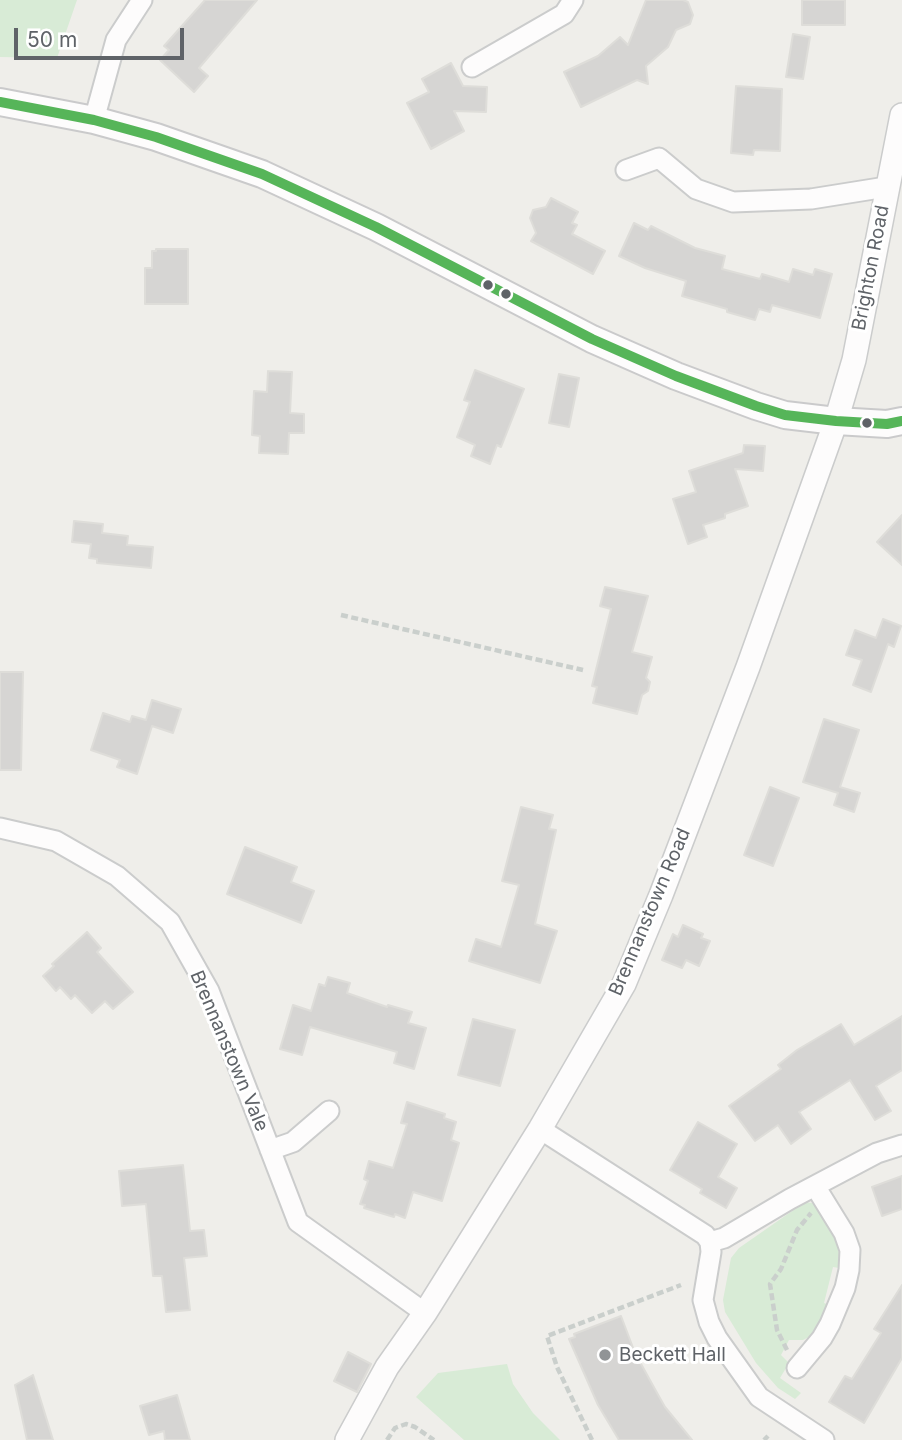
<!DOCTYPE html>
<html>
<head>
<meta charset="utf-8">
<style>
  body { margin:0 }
  #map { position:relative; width:902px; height:1440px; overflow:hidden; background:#efeeea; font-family:Inter,sans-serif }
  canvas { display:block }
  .scale { position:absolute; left:14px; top:28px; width:170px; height:32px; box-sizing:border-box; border:4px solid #5f6368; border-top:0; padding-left:9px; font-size:21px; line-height:24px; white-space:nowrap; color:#5f6368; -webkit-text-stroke:5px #fff; paint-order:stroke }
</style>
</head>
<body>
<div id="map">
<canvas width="902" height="1440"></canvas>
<div class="scale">50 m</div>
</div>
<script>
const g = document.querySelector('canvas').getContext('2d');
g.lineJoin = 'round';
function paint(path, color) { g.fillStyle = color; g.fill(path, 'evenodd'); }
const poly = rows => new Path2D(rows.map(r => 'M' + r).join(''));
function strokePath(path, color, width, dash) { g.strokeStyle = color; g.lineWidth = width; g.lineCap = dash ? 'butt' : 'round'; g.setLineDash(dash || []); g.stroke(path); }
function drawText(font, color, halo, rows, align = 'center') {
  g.font = font + ' Inter,sans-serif'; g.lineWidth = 6; g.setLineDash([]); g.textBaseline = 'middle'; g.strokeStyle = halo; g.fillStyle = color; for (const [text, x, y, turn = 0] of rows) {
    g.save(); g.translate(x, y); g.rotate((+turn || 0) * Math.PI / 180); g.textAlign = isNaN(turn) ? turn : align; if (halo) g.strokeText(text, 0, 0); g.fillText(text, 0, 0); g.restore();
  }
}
const green = poly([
  [0,0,77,0,57,58,0,57],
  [805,1202,812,1203,821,1211,832,1230,840,1254,839,1268,833,1267,824,1303,830,1305,823,1319,811,1336,803,1340,789,1340,781,1355,789,1363,780,1378,801,1393,795,1399,778,1388,756,1363,725,1312,723,1300,731,1258,739,1248],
  [507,1364,513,1384,533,1413,560,1440,464,1440,416,1397,438,1373]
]);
const building = poly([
  [205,0,257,0,199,68,208,76,194,92,160,60,169,50,164,46,205,0],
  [646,0,683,0,688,2,693,15,690,24,676,30,668,47,646,66,648,84,637,80,581,107,564,72,598,56,620,37,628,45,646,0],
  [802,0,845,0,845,25,802,25,802,0],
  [793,34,810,37,803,79,786,77,793,34],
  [451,63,463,86,487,87,486,112,454,111,464,131,431,149,407,103,429,92,422,79,451,63],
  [736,86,782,89,780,151,754,150,753,155,731,153,736,86],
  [551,198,578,212,572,223,577,225,572,234,605,251,593,274,531,241,536,233,530,218,533,210,546,207,551,198],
  [634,223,648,230,651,226,695,248,725,256,722,269,760,279,762,274,789,282,793,269,813,275,815,269,832,274,820,318,772,305,770,312,759,309,755,320,727,312,727,309,682,296,686,281,645,268,619,256,634,223],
  [156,249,188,249,188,304,145,304,145,268,152,268,152,251,156,251,156,249],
  [475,370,524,389,501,447,497,445,490,464,471,456,475,445,457,437,470,402,464,400,475,370],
  [268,371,292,372,290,413,304,414,304,433,289,433,288,454,259,453,260,436,252,435,254,391,267,392,268,371],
  [559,374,579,378,569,427,549,423,559,374],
  [744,445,765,446,763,471,735,469,748,506,725,514,725,518,703,525,707,537,688,544,673,499,696,492,689,471,743,453,744,445],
  [902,515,902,565,877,542,902,515],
  [74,521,103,524,102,533,128,536,127,545,153,547,151,568,97,563,97,559,89,558,91,544,72,542,74,521],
  [605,587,648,596,632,652,652,657,646,678,650,682,648,691,642,695,637,714,593,703,597,687,592,686,611,609,600,606,605,587],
  [883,619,901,626,894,647,888,644,871,692,853,685,862,660,846,655,855,630,876,638,883,619],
  [0,672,23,672,21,770,0,770,0,672],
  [152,700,181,709,173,733,152,726,137,774,117,767,120,760,91,750,103,713,130,722,132,716,146,720,152,700],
  [824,719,859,730,840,787,860,793,854,812,834,805,838,793,803,782,824,719],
  [770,787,799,798,773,866,744,855,770,787],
  [521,807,553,815,549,829,556,830,535,924,557,931,540,983,469,961,476,939,501,947,519,885,502,881,521,807],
  [245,847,297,867,291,882,314,891,301,923,227,894,245,847],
  [683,925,703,934,701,938,710,941,699,966,686,960,682,968,662,960,673,934,678,937,683,925],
  [87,932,101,948,97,952,133,992,113,1009,105,1001,92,1013,75,995,71,999,60,987,56,991,43,976,54,966,52,964,87,932],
  [328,977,350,983,347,993,387,1007,388,1005,412,1012,408,1023,426,1028,414,1069,394,1063,397,1052,310,1027,302,1055,280,1049,293,1005,311,1011,319,984,325,986,328,977],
  [902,1016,902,1070,876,1086,891,1111,875,1120,850,1080,799,1112,811,1129,791,1144,778,1125,755,1141,729,1106,781,1069,778,1065,797,1050,841,1024,854,1045,902,1016],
  [473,1019,515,1030,500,1086,458,1075,473,1019],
  [407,1102,445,1114,444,1118,456,1122,451,1140,459,1143,442,1201,413,1192,405,1218,395,1214,394,1217,364,1208,365,1205,360,1204,368,1181,364,1179,369,1161,393,1168,407,1124,401,1123,407,1102],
  [698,1122,737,1144,718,1177,737,1188,726,1208,700,1193,702,1189,670,1170,698,1122],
  [183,1165,190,1231,204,1230,207,1256,184,1258,190,1310,166,1312,162,1276,153,1276,146,1204,122,1206,119,1171,183,1165],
  [902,1176,902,1209,882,1216,872,1187,902,1176],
  [902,1285,902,1358,864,1423,829,1402,845,1376,852,1379,881,1333,874,1329,902,1285],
  [621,1316,635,1353,656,1391,665,1407,692,1440,619,1440,598,1405,569,1339,575,1337,574,1334,621,1316],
  [348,1352,371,1364,357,1392,334,1381,348,1352],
  [33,1375,53,1440,27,1440,15,1385,33,1375],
  [177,1395,190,1440,165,1440,164,1431,149,1435,140,1406,177,1395]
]);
const path = poly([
  [341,615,583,670],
  [787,1350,777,1330,770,1284,781,1269,797,1230,811,1213],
  [387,1440,395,1428,406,1424,415,1427,434,1440],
  [592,1440,557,1367,547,1336,681,1285],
  [764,1440,768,1436]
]);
const minor = poly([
  [472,67,564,14,573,0],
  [94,120,116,40,142,0],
  [626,170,659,158,696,189,733,202,811,199,886,187],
  [0,828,56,841,117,876,170,922,209,991,298,1222,425,1313],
  [540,1129,705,1235,710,1242,711,1252,703,1300,709,1322,717,1338,759,1397,824,1440],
  [270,1150,293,1142,329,1111],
  [710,1242,724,1238,790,1199,877,1153,902,1145],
  [797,1368,822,1338,830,1324,845,1288,849,1270,850,1250,844,1233,815,1186]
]);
const tertiary = poly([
  [347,1440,387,1367,425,1313,540,1129,624,984,661,895,748,667,836,421,854,360,902,115]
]);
const secondary = poly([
  [0,102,94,120,156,137,262,174,376,227,592,339,676,376,756,406,785,415,836,421,887,424,902,421]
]);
const bus1 = poly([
  [0,102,94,120,156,137,262,174,376,227,592,339,676,376,756,406,785,415,836,421,887,424,902,421]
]);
const markers = [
  [488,285,6,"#5f6368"],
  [506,294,6,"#5f6368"],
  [867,423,6,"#5f6368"],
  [605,1355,7,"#919496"]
];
const streetNames = [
  ["Brighton Road",871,268,-79],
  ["Brennanstown Road",650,912,-67],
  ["Brennanstown Vale",229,1051,67]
];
const poiNames = [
  ["Beckett Hall",619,1355]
];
paint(green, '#d8ebd6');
paint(building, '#d6d5d3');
strokePath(building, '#deddd9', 2);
strokePath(minor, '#cbcccc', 23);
strokePath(tertiary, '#cbcccc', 26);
strokePath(secondary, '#cacacb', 30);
strokePath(path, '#cacfcc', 4.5, [7, 3.5]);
strokePath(minor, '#fdfcfc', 19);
strokePath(tertiary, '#fdfcfc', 23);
strokePath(secondary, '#fdfcfc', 26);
strokePath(bus1, '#56b559', 10);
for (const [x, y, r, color] of markers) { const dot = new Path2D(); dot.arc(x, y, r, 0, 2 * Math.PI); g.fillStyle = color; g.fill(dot); strokePath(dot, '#fff', 2.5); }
drawText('19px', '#5f6368', '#fff', streetNames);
drawText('19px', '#5f6368', '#fff', poiNames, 'left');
</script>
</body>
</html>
